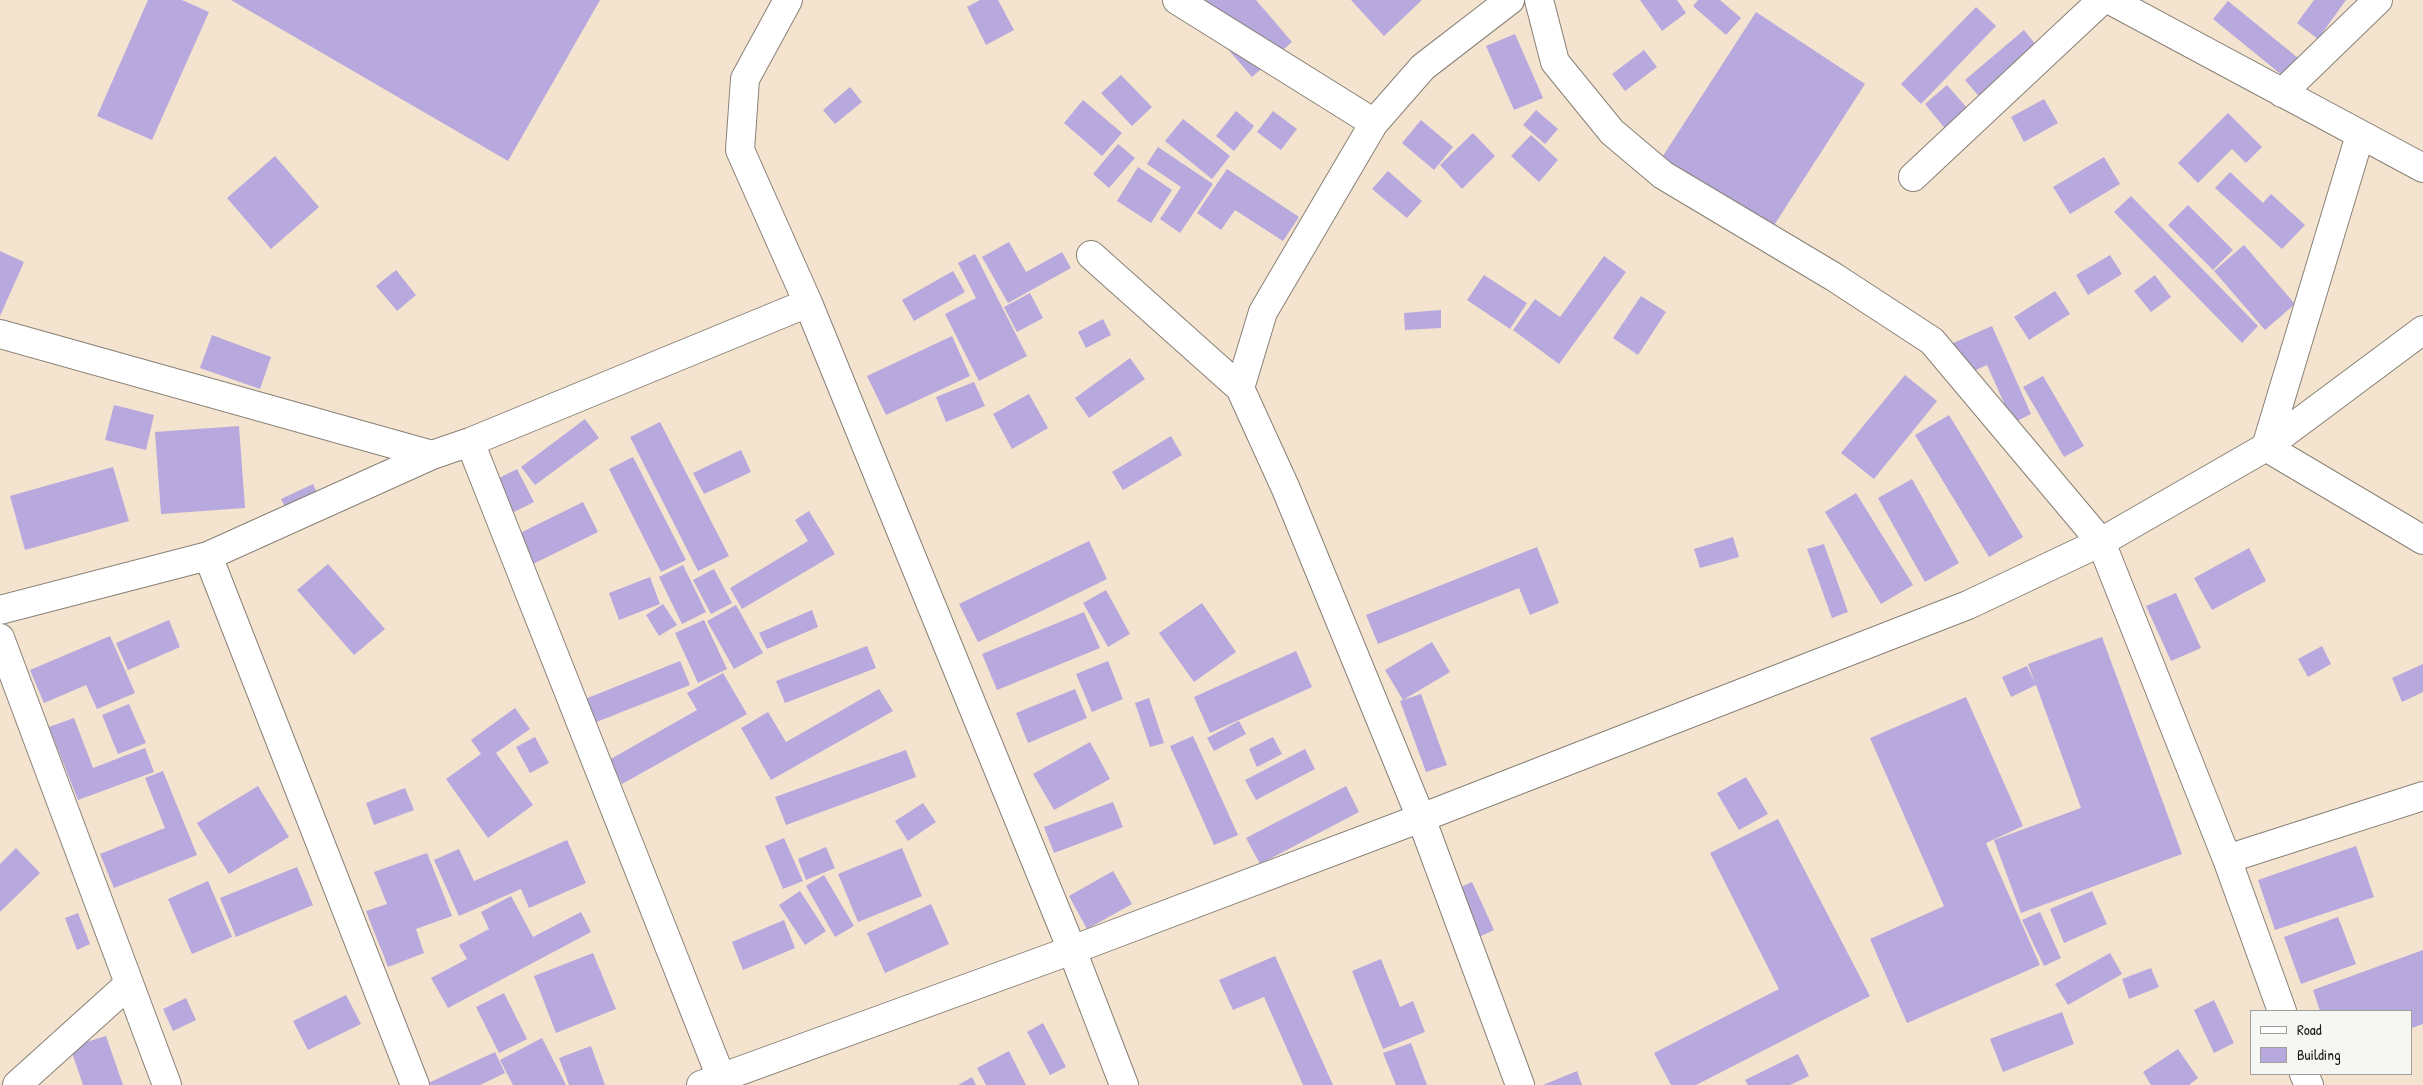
<!DOCTYPE html>
<html>
<head>
<meta charset="utf-8">
<style>
  body { margin:0 }
  #map { position:relative; width:2423px; height:1085px; overflow:hidden; background:#f4e4cf; font-family:"Patrick Hand",sans-serif }
  canvas { display:block }
  .legend { position:absolute; left:2250px; top:1010px; width:162px; height:65px; box-sizing:border-box; background:#f6f6f2; border:1px solid #9f9f9c; margin:0; padding:6px 9px; list-style:none; font-size:15px; color:#1c1c1c }
  .legend li { display:flex; align-items:center; gap:10px; height:25px }
  .legend b { width:25px; border:1px solid #9f9f9c }
</style>
</head>
<body>
<div id="map">
<canvas width="2423" height="1085"></canvas>
<ul class="legend">
<li><b style="height:6px;background:#fff"></b>Road</li>
<li><b style="height:14px;background:#b7a8dd"></b>Building</li>
</ul>
</div>
<script>
const g = document.querySelector('canvas').getContext('2d');
g.lineJoin = 'round';
function paint(path, color) { g.fillStyle = color; g.fill(path, 'evenodd'); }
const poly = rows => new Path2D(rows.map(r => 'M' + r).join(''));
function strokePath(path, color, width, dash) { g.strokeStyle = color; g.lineWidth = width; g.lineCap = dash ? 'butt' : 'round'; g.setLineDash(dash || []); g.stroke(path); }
const building = poly([
  [148,0,182,0,209,12,152,140,97,116],
  [231,0,600,0,508,161],
  [980,0,998,0,1014,30,986,45,967,7],
  [1206,0,1256,0,1292,42,1252,77,1194,10],
  [1351,0,1422,0,1384,36],
  [1640,0,1677,0,1686,13,1662,31],
  [1698,0,1720,0,1741,18,1726,35,1693,6],
  [2314,0,2346,0,2318,39,2297,23],
  [2228,1,2303,62,2288,80,2213,19],
  [1976,7,1996,26,1921,104,1901,84],
  [1756,12,1865,84,1771,230,1661,159],
  [2024,30,2041,51,1983,101,1965,80],
  [1515,34,1543,98,1514,110,1486,46],
  [1644,50,1657,67,1625,91,1612,74],
  [1121,75,1152,107,1132,126,1101,93],
  [1947,85,1974,116,1951,136,1925,104],
  [850,87,862,102,835,124,823,110],
  [2044,99,2058,123,2024,142,2011,117],
  [1083,100,1122,133,1102,156,1064,123],
  [1536,110,1558,129,1545,144,1523,125],
  [1236,111,1254,126,1234,151,1216,136],
  [1273,111,1297,129,1281,150,1257,132],
  [2228,113,2262,147,2246,163,2232,149,2198,183,2178,163],
  [1183,119,1230,156,1212,179,1165,141],
  [1421,120,1453,147,1434,170,1402,143],
  [1473,133,1495,156,1462,189,1440,165],
  [1531,135,1558,160,1539,182,1511,156],
  [1118,144,1135,158,1109,188,1093,174],
  [1158,147,1213,184,1180,233,1160,219,1181,187,1147,164],
  [275,156,319,207,271,249,227,198],
  [2104,157,2120,184,2070,214,2053,187],
  [1138,167,1172,190,1151,223,1117,201],
  [1227,169,1299,217,1283,241,1235,210,1221,230,1197,213],
  [1388,171,1422,201,1407,218,1372,189],
  [2230,172,2263,203,2271,194,2305,225,2282,249,2215,188],
  [2131,196,2258,326,2242,343,2114,212],
  [2188,205,2233,250,2213,270,2168,225],
  [1009,242,1026,272,1062,252,1071,268,1008,303,982,257],
  [2244,245,2295,304,2265,330,2214,271],
  [0,251,24,262,0,316],
  [975,254,1027,356,979,381,945,314,976,298,958,263],
  [2110,255,2122,274,2088,295,2076,275],
  [1604,256,1626,272,1559,364,1513,330,1535,299,1560,317],
  [396,270,416,295,397,311,376,286],
  [953,271,965,292,914,321,902,300],
  [1484,275,1527,303,1510,329,1467,300],
  [2155,275,2171,297,2151,312,2134,291],
  [2055,291,2070,314,2029,340,2014,317],
  [1030,293,1043,318,1017,332,1004,307],
  [1641,296,1666,312,1638,355,1613,338],
  [1441,310,1441,328,1405,330,1404,313],
  [1103,319,1111,335,1086,348,1078,332],
  [1992,326,2031,414,2013,423,1987,365,1965,375,1951,344],
  [212,335,271,357,260,389,200,368],
  [952,336,970,376,886,415,867,376],
  [1130,358,1145,379,1089,418,1075,398],
  [1905,375,1937,401,1874,479,1841,453],
  [2043,376,2084,446,2064,457,2023,387],
  [974,382,985,406,946,422,936,397],
  [1029,394,1048,428,1012,449,993,414],
  [114,405,154,415,146,450,105,440],
  [1949,415,2023,537,1989,557,1915,435],
  [585,419,599,438,535,485,521,467],
  [660,422,729,556,698,571,630,437],
  [239,426,245,508,161,514,155,432],
  [1171,436,1182,455,1123,490,1112,472],
  [741,450,751,472,704,494,693,473],
  [633,457,686,560,661,572,609,469],
  [113,467,129,521,25,550,10,496],
  [517,469,534,502,510,514,493,481],
  [1912,479,1959,563,1925,582,1878,498],
  [313,484,328,516,297,531,281,499],
  [1856,493,1913,585,1881,604,1825,512],
  [583,502,598,532,533,564,518,534],
  [809,511,835,554,742,609,730,588,808,541,795,520],
  [1733,537,1739,557,1700,568,1694,549],
  [1089,541,1107,579,978,642,959,604],
  [1824,544,1848,612,1832,618,1807,549],
  [1537,547,1559,603,1530,615,1519,588,1378,644,1366,615],
  [2249,548,2266,581,2212,610,2194,578],
  [328,564,385,629,354,655,297,590],
  [683,565,706,612,682,624,659,577],
  [714,569,732,603,711,614,693,580],
  [650,577,660,604,619,620,609,593],
  [1106,590,1130,634,1108,647,1083,603],
  [2176,593,2201,648,2171,661,2146,606],
  [1202,603,1236,652,1194,682,1159,633],
  [663,604,677,625,659,636,646,615],
  [736,605,763,653,734,669,707,621],
  [812,610,818,627,767,649,759,633],
  [1084,612,1100,648,997,690,982,654],
  [169,620,180,647,128,670,116,643],
  [704,620,727,669,698,683,675,633],
  [110,636,135,693,97,709,86,685,44,703,30,670],
  [2102,637,2182,854,2021,913,1994,840,2081,808,2036,685,2011,697,2002,677,2027,666,2035,683,2028,664],
  [1432,642,1450,672,1403,700,1385,670],
  [867,646,876,668,785,703,776,681],
  [2322,646,2331,664,2308,677,2298,659],
  [1296,651,1312,687,1210,733,1194,697],
  [680,661,690,685,594,723,585,699],
  [1108,661,1123,699,1092,712,1076,674],
  [2423,664,2423,692,2402,702,2392,678],
  [723,673,747,714,622,784,609,760,697,710,687,693],
  [879,689,893,711,771,780,741,728,768,712,786,742],
  [1075,689,1087,718,1028,743,1016,713],
  [1421,694,1447,765,1426,772,1400,701],
  [1966,697,2023,826,1986,843,2040,965,1907,1023,1870,939,1944,906,1870,738],
  [1149,698,1164,743,1150,747,1135,703],
  [129,704,146,743,118,754,102,715],
  [515,708,530,729,496,753,533,805,488,838,446,779,481,754,471,740],
  [74,718,93,768,145,748,154,772,78,800,49,727],
  [1239,721,1246,734,1214,751,1207,738],
  [1193,736,1238,835,1214,845,1170,746],
  [535,737,549,763,530,773,516,747],
  [1273,737,1282,754,1257,767,1249,749],
  [1090,742,1110,779,1054,810,1033,774],
  [1305,749,1315,769,1256,800,1245,780],
  [906,750,916,777,786,825,775,797],
  [163,771,197,855,114,888,100,854,165,828,145,778],
  [1746,777,1768,814,1739,830,1717,793],
  [258,786,289,837,229,874,197,823],
  [1346,786,1359,812,1260,864,1246,838],
  [405,788,414,810,374,825,366,803],
  [1113,802,1123,827,1054,853,1044,827],
  [923,803,936,822,908,841,895,821],
  [1778,819,1870,996,1696,1085,1671,1085,1654,1053,1779,989,1710,853],
  [784,838,803,881,783,889,765,846],
  [567,840,586,883,529,908,521,889,459,916,434,860,459,849,474,881],
  [2356,846,2374,897,2275,930,2258,880],
  [826,847,835,868,806,880,798,859],
  [16,848,40,873,0,912,0,864],
  [902,848,922,896,858,922,838,874],
  [427,853,452,916,416,929,424,953,388,967,366,911,387,904,374,872],
  [297,867,313,905,236,937,220,898],
  [1113,871,1132,904,1087,929,1069,896],
  [824,875,854,926,835,937,806,886],
  [208,881,232,937,192,954,168,899],
  [1472,882,1494,930,1468,942,1446,894],
  [800,891,826,931,805,945,779,905],
  [2092,891,2107,924,2064,943,2050,909],
  [511,896,533,937,581,912,591,932,448,1008,431,978,467,959,459,945,489,929,481,912],
  [931,904,949,944,885,973,867,933],
  [2040,912,2061,958,2044,966,2022,920],
  [78,913,90,944,77,950,65,918],
  [2338,917,2356,964,2301,984,2284,937],
  [784,920,795,948,743,970,732,942],
  [2423,950,2423,1024,2412,1028,2412,1011,2320,1011,2313,990],
  [593,953,616,1009,556,1033,534,976],
  [2110,953,2122,974,2068,1005,2055,984],
  [1275,956,1333,1085,1303,1085,1264,997,1233,1010,1219,980],
  [1381,959,1400,1007,1413,1001,1425,1032,1383,1049,1352,971],
  [2151,968,2159,987,2129,999,2122,979],
  [504,993,527,1039,499,1053,476,1007],
  [346,995,361,1024,308,1050,293,1021],
  [186,998,196,1020,173,1031,163,1009],
  [2214,1000,2234,1043,2214,1053,2194,1010],
  [2062,1012,2074,1044,2003,1072,1990,1039],
  [1043,1023,1066,1067,1050,1075,1027,1032],
  [106,1036,123,1085,83,1085,70,1047],
  [542,1038,566,1085,513,1085,500,1060],
  [1411,1043,1427,1085,1396,1085,1383,1053],
  [591,1046,605,1085,569,1085,559,1058],
  [2178,1049,2198,1078,2189,1085,2151,1085,2143,1072],
  [1009,1051,1026,1085,986,1085,977,1068],
  [495,1052,505,1073,480,1085,424,1085],
  [1798,1054,1809,1076,1790,1085,1748,1085,1745,1080],
  [1577,1071,1582,1085,1543,1085],
  [972,1077,976,1085,958,1085]
]);
const minor = poly([
  [788,0,745,79,740,150,808,303,1072,950,1124,1085],
  [1177,0,1374,123],
  [1510,0,1423,67,1374,123,1263,312,1240,388,1286,489,1421,818,1520,1085],
  [1539,0,1555,62,1612,132,1663,175,1834,277,1932,341,2101,542,2227,859,2282,1011],
  [2110,0,2423,168],
  [2282,93,2378,0],
  [2360,135,2266,447,2423,540],
  [1913,177,2102,0],
  [1091,255,1240,388],
  [0,334,432,455],
  [470,442,724,1085],
  [208,556,415,1085],
  [0,610,208,556,432,455,470,442,808,303],
  [0,638,167,1085],
  [2227,859,2423,796],
  [2304,1074,2309,1085],
  [17,1085,129,984],
  [701,1085,1072,950,1421,818,1968,605,2101,542,2266,447,2423,330]
]);
paint(building, '#b7a8dd');
strokePath(minor, '#888076', 30);
strokePath(minor, '#fff', 28);
</script>
</body>
</html>
